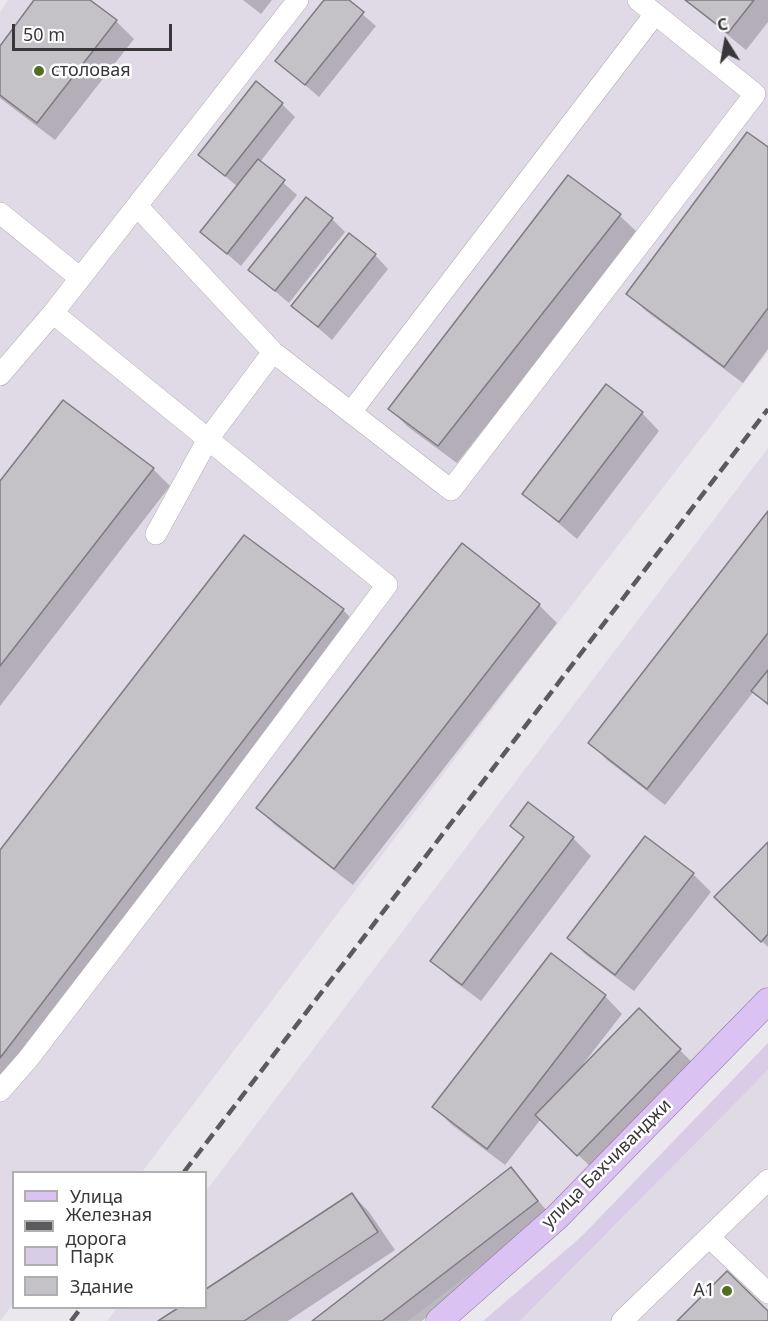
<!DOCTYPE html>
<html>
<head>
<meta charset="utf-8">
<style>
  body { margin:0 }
  #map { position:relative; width:768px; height:1321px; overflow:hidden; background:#eae8ed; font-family:"Noto Sans",sans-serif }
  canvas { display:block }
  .legend { position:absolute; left:12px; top:1171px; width:195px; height:138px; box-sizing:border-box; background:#fff; border:2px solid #afafb0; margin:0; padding:8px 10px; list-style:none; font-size:18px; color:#383739 }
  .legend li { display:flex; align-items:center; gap:12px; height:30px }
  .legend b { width:30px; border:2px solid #afafb0 }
  .north { position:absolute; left:696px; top:12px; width:60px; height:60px; -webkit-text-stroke:4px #fff; paint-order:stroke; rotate:349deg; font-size:16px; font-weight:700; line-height:24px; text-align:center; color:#383739 }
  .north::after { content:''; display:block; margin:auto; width:21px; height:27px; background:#383739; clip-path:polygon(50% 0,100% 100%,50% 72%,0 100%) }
  .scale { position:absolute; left:12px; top:24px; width:160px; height:27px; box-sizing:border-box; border:3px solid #383739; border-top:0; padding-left:8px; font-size:18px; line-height:21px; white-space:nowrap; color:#383739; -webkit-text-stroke:4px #fff; paint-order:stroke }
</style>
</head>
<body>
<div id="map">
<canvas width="768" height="1321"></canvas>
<ul class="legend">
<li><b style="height:8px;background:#dac2f2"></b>Улица</li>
<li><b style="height:8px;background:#5b5a5d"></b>Железная дорога</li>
<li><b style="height:16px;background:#d8cce6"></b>Парк</li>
<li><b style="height:16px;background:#c4c2c7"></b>Здание</li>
</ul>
<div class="north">С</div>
<div class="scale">50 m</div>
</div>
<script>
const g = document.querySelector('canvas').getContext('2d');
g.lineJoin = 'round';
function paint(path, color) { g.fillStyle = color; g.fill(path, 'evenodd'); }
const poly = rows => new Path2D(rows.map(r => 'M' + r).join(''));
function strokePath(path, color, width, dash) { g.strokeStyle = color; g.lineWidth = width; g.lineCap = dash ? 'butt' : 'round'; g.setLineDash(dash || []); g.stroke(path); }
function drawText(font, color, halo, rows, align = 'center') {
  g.font = font + ' "Noto Sans",sans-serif'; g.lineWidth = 5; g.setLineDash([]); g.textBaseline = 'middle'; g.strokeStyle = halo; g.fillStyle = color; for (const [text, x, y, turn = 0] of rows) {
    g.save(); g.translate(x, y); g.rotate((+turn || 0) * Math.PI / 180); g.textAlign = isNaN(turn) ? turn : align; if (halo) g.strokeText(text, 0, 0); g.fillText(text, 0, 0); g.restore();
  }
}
const built = poly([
  [8,0,768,0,768,352,541,645,142,1172,14,1172,13,1304,0,1321,0,12],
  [768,448,768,986,569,1198,408,1321,107,1321,117,1308,206,1308,206,1191],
  [768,1070,768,1321,520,1321]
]);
const green = poly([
  [768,1043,768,1070,520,1321,483,1321,581,1237]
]);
const shadow = poly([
  [36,0,88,0,116,21,134,39,55,140,0,98,0,48],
  [243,0,272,0,261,14],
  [326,0,346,0,376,26,319,97,277,61],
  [685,0,768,0,768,22,746,50],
  [282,104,295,117,260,162,297,195,241,266,202,232,238,187,200,155],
  [768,149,768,349,743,383,646,311,628,294],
  [569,177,620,216,638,233,457,463,408,427,390,409],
  [332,219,345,232,289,303,250,270],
  [375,255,388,269,332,340,293,306],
  [642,413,659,431,577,539,524,494],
  [153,469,170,486,0,706,0,484],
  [768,514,768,706,754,691,665,805,607,760,590,743],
  [462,545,539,605,557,623,353,885,275,825,258,808],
  [343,610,360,627,0,1091,0,852],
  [528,804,573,838,591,856,481,1001,450,978,432,960,525,839,512,826],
  [646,838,693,874,711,892,634,991,586,955,569,938],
  [768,844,768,947,716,897],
  [605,996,622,1014,584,1063,586,1064,639,1010,697,1067,596,1172,541,1119,505,1165,452,1125,434,1107],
  [511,1169,554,1219,422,1321,315,1321],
  [352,1194,369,1212,395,1250,288,1321,161,1321,181,1308,206,1308,206,1291]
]);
const building = poly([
  [34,0,90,0,117,20,37,123,0,95,0,46,34,0],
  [324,0,349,0,364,12,305,85,275,61,324,0],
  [685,0,754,0,728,33,685,0],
  [256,81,283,103,225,176,198,155,256,81],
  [747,132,768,147,768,308,724,367,626,294,747,132],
  [258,159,285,180,227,254,200,232,258,159],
  [568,175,621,214,438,446,388,409,568,175],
  [306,197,333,218,275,291,248,270,306,197],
  [349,233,376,254,318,327,291,306,349,233],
  [606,384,643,412,559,522,522,494,606,384],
  [63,400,154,468,0,666,0,481,63,400],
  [768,511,768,633,647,789,588,743,768,511],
  [244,535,344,609,0,1058,0,850,244,535],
  [462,543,540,604,334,869,256,808,462,543],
  [768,670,768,704,751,691,768,670],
  [528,802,574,837,462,985,430,961,524,837,510,826,528,802],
  [645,836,694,873,615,975,567,938,645,836],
  [768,842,768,934,761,942,714,897,768,842],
  [551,953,606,995,487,1149,432,1107,551,953],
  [639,1008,681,1049,577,1156,535,1115,639,1008],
  [511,1167,538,1201,382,1321,312,1321,511,1167],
  [352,1193,378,1232,244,1321,158,1321,178,1308,206,1308,206,1289,352,1193],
  [727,1271,768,1311,768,1321,677,1321,727,1271]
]);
const minor = poly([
  [137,206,273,352,451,490,755,94,638,0],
  [0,213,80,278],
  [0,375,53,313,298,0],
  [351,412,655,14],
  [156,534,208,439,273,352],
  [0,1091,28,1059,213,818,387,585,53,313],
  [709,1237,768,1293],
  [622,1321,768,1180]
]);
const major = poly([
  [439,1321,557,1217,768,1001]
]);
const rail = poly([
  [184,1172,768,409],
  [71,1321,81,1308]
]);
const markers = [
  [39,71,6,"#536e20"],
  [727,1291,6,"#536e20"]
];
const poiNames = [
  ["столовая",51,71],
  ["A1",715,1291,"right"]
];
const streetNames = [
  ["улица Бахчиванджи",607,1164,-45]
];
paint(built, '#e0dae6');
paint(green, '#d8cce6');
paint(shadow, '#0003');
paint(building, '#c4c2c7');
strokePath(building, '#7e7c80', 1.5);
strokePath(minor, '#b0aeb2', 22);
strokePath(major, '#9177ab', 27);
strokePath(minor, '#fff', 21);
strokePath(major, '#dac2f2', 26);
strokePath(rail, '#5b5a5d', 4.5, [12, 6]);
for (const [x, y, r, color] of markers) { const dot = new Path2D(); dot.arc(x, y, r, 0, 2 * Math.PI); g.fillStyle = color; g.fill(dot); strokePath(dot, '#fff', 2); }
drawText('18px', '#383739', '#fff', poiNames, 'left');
drawText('18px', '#383739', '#fff', streetNames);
</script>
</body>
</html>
